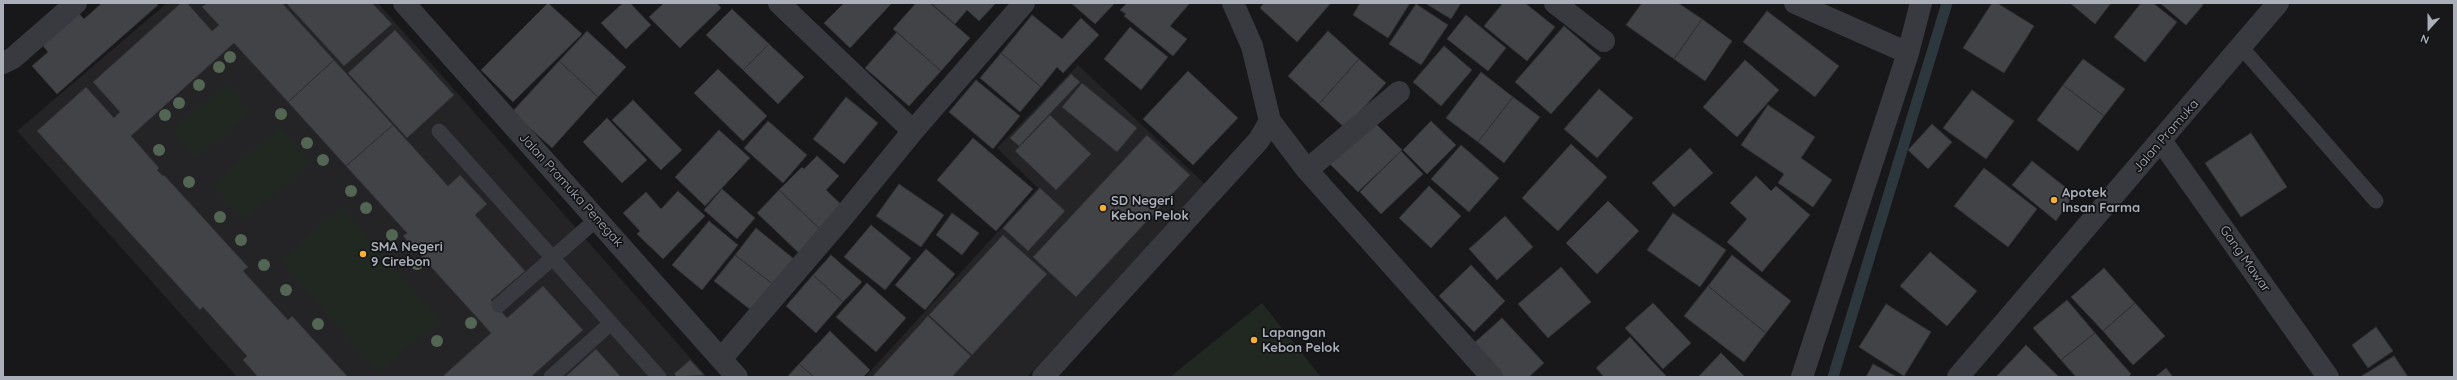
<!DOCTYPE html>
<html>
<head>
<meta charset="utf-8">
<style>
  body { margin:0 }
  #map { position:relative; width:2457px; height:380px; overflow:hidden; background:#18181a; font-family:Quicksand,sans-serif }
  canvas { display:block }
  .frame { position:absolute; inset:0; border:4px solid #aaafba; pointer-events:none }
  .north { position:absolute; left:2409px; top:8px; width:40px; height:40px; -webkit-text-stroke:3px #131315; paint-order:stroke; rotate:201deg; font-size:11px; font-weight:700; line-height:16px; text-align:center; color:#aaafba }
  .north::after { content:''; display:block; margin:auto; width:14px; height:18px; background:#aaafba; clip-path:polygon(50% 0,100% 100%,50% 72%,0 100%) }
</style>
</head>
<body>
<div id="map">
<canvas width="2457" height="380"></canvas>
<div class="frame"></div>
<div class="north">N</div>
</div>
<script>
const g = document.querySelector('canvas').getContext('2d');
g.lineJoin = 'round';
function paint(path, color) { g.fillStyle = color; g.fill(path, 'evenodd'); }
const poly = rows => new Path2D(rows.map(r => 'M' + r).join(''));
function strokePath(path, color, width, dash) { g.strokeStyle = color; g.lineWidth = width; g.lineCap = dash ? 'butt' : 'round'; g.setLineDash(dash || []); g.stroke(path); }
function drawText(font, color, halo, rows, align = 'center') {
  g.font = font + ' Quicksand,sans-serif'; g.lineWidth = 3.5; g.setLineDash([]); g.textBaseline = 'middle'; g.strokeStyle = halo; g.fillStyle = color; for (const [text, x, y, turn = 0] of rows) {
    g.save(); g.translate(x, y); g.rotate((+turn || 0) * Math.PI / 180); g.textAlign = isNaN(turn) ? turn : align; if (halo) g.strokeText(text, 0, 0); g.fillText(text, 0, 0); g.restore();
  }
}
const built = poly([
  [167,3,378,3,707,377,237,377,17,131],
  [1078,65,1207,186,1027,377,865,377,1038,188,997,148]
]);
const green = poly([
  [226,84,250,111,196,158,172,131],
  [279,127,310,162,244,220,213,185],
  [341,207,439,320,379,372,281,261],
  [1262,303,1321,377,1170,377]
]);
const stream = poly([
  [1833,377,1947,3]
]);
const building = poly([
  [102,3,156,3,158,5,57,94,32,66,48,52,40,42,75,9,84,19,102,3],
  [181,3,187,3,212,31,219,25,202,7,207,3,282,3,334,60,288,102,234,43,131,136,159,168,157,170,163,176,164,175,248,267,243,271,288,320,292,316,348,377,258,377,243,360,247,356,203,307,200,310,37,131,86,87,114,118,120,112,93,82,181,3],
  [286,3,372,3,392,24,344,66,286,3],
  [548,3,582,34,513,102,481,70,548,3],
  [623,3,630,3,651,25,626,49,601,23,623,3],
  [664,3,717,3,721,8,680,48,649,17,664,3],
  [844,3,890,3,891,4,850,48,824,23,844,3],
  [916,3,930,3,970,38,941,71,893,29,916,3],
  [931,3,996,3,979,21,967,10,955,24,931,3],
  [1071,3,1115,3,1095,24,1071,3],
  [1127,3,1190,3,1170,26,1187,39,1173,56,1124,16,1126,14,1120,10,1127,3],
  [1264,3,1329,3,1330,4,1297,42,1260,8,1264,3],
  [1360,3,1410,3,1388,38,1353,15,1360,3],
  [1425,3,1461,3,1451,19,1425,3],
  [1503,3,1525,3,1555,27,1527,61,1484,26,1503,3],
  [1642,3,1678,3,1702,19,1674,59,1626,25,1642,3],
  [1992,3,1997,3,2034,26,2004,73,1963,48,1992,3],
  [2070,3,2111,3,2095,24,2070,3],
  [2141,3,2153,3,2177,22,2145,62,2114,37,2141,3],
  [2160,3,2201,3,2203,5,2186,25,2160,3],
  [1416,4,1448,25,1421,65,1389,44,1416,4],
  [732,9,769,44,743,70,706,35,732,9],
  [1767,11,1839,66,1815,97,1743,42,1767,11],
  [1032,15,1062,39,1081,18,1099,35,1063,73,1057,67,1041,87,1001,53,1032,15],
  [1466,15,1506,48,1488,71,1447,39,1466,15],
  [1702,19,1732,41,1705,81,1674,59,1702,19],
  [1564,26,1601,58,1551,114,1515,82,1564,26],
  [1130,27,1168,57,1141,90,1104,59,1130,27],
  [395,30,454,95,407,138,348,73,395,30],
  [587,31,626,67,598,97,559,61,587,31],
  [1328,31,1359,59,1319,104,1288,76,1328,31],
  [897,32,941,71,909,106,865,68,897,32],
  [769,44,804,77,778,104,743,70,769,44],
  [1444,46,1472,70,1441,106,1413,82,1444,46],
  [1001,53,1041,87,1020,112,980,78,1001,53],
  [1359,59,1386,83,1345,128,1319,104,1359,59],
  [2083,59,2125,89,2104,116,2063,85,2083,59],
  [334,60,393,125,346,166,288,102,334,60],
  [1745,60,1779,90,1737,137,1703,107,1745,60],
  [559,61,598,97,552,148,512,112,559,61],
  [718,69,767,116,743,141,694,93,718,69],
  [1188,71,1238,118,1193,165,1143,119,1188,71],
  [1481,72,1513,97,1478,142,1446,118,1481,72],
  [1071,74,1080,82,1019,146,1010,138,1071,74],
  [976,80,1020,116,993,149,949,112,976,80],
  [1082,83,1137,128,1117,152,1062,107,1082,83],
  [2063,85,2104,116,2078,151,2037,120,2063,85],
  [1599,89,1633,118,1597,158,1564,129,1599,89],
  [1972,90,2014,121,1986,159,1943,128,1972,90],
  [846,97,878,123,844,164,813,139,846,97],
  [1513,97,1540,117,1504,163,1478,142,1513,97],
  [633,100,682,150,661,170,612,120,633,100],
  [1768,105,1815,137,1801,158,1832,180,1813,207,1778,183,1784,174,1741,145,1768,105],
  [1050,115,1091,154,1056,190,1015,151,1050,115],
  [607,118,647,160,622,183,583,142,607,118],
  [768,121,807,155,783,183,744,148,768,121],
  [1431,121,1456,145,1427,174,1403,150,1431,121],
  [1374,122,1402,150,1358,192,1330,164,1374,122],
  [1932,124,1952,142,1928,169,1908,150,1932,124],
  [393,125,448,186,460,175,487,204,475,215,525,271,491,300,507,318,543,286,583,330,531,377,442,377,491,333,403,236,407,233,346,166,393,125],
  [719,130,750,158,705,206,675,177,719,130],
  [2251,133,2287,187,2241,217,2205,163,2251,133],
  [1147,135,1190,175,1076,297,1033,257,1147,135],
  [973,138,1033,189,996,231,937,180,973,138],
  [1571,144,1607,177,1558,231,1522,198,1571,144],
  [1461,145,1499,178,1469,212,1431,179,1461,145],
  [1690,148,1713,173,1674,207,1652,183,1690,148],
  [1401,151,1423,174,1381,214,1360,192,1401,151],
  [817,156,839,176,826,190,846,209,823,232,779,190,802,167,804,169,817,156],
  [2032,161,2074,194,2056,221,2012,185,2032,161],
  [1984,168,2037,209,2008,247,1954,206,1984,168],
  [1756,176,1771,191,1776,186,1810,215,1762,272,1727,242,1747,219,1730,203,1756,176],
  [899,184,944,215,921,247,876,216,899,184],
  [1429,186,1461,216,1431,248,1399,218,1429,186],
  [1040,188,1065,211,1028,251,1003,228,1040,188],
  [722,189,755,218,737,239,704,210,722,189],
  [779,190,823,232,801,255,757,213,779,190],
  [678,191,705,216,663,259,637,234,640,231,623,213,646,192,661,209,678,191],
  [1608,201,1639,231,1597,274,1566,243,1608,201],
  [952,213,979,233,962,255,936,235,952,213],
  [1673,213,1726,250,1700,287,1647,250,1673,213],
  [1505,216,1533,247,1497,280,1469,249,1505,216],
  [709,221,738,245,702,290,672,265,709,221],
  [871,225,911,258,885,290,844,257,871,225],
  [756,228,794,259,774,285,735,255,756,228],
  [1003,235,1047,274,972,355,929,315,1003,235],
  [926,249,955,274,925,310,895,285,926,249],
  [1930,252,1977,291,1947,326,1900,286,1930,252],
  [735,255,774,285,752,311,714,281,735,255],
  [831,255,862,282,843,302,813,275,831,255],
  [1732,255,1791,301,1766,333,1708,286,1732,255],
  [1471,265,1505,301,1474,332,1439,296,1471,265],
  [1561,267,1591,302,1548,338,1518,304,1561,267],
  [2104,268,2135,303,2103,331,2071,297,2104,268],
  [813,275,843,302,816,333,786,306,813,275],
  [867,283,906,318,876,352,836,317,867,283],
  [1708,286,1766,333,1744,362,1684,316,1708,286],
  [2067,300,2095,333,2061,360,2033,328,2067,300],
  [1653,303,1691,343,1663,369,1625,328,1653,303],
  [2135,303,2165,336,2133,365,2103,331,2135,303],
  [1886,304,1931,332,1904,376,1859,347,1886,304],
  [928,316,971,356,952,377,872,377,928,316],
  [1502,318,1544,363,1529,377,1504,377,1473,344,1502,318],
  [2376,327,2393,351,2368,368,2352,345,2376,327],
  [830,331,870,370,863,377,814,377,799,364,830,331],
  [2095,333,2131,374,2128,377,2076,377,2061,360,2095,333],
  [1630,337,1667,377,1604,377,1596,368,1630,337],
  [2026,345,2059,377,1996,377,2026,345],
  [596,349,621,377,565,377,596,349],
  [1721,353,1745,377,1698,377,1721,353],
  [2394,356,2408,377,2360,377,2394,356],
  [690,360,704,375,677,377,674,374,690,360],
  [799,364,814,377,787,377,799,364],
  [1873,364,1897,377,1866,377,1873,364],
  [2166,368,2173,377,2155,377,2166,368]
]);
const service = poly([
  [2242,48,2376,201],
  [439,131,659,377],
  [499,305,597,219],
  [551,377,611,323]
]);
const minor = poly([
  [404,3,737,377],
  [779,3,913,131],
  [1233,3,1252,46,1270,121,1307,170,1492,377],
  [1555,3,1604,41],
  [1795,3,1908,53],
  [3,63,13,58,76,3],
  [2162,142,2328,377],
  [1307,170,1399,92],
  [721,359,842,218,913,131,1024,3],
  [1043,377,1259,140,1270,121],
  [1802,377,1908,53,1921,3]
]);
const tertiary = poly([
  [1958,377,2278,3]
]);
const trees = [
  [230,57],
  [219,67],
  [199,85],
  [179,103],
  [281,114],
  [165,115],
  [307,143],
  [159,150],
  [323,160],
  [189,182],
  [351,191],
  [366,208],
  [220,217],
  [392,235],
  [241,240],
  [417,264],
  [264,265],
  [286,290],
  [471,323],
  [318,324],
  [437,341]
];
const markers = [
  [2054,200,4,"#f5af35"],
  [1103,208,4,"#f5af35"],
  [363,254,4,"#f5af35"],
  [1254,340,4,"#f5af35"]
];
const streetNames = [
  ["Jalan Pramuka",2166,136,-49],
  ["Jalan Pramuka Penegak",571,190,48],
  ["Gang Mawar",2245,259,55]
];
const poiNames = [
  ["Apotek",2062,193],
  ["Insan Farma",2062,208],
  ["SD Negeri",1111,201],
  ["Kebon Pelok",1111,216],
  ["SMA Negeri",371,247],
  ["9 Cirebon",371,262],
  ["Lapangan",1262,333],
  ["Kebon Pelok",1262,348]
];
paint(built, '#242427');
paint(green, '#202821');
strokePath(stream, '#2d373e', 11);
paint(building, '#424347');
strokePath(building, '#323236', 1);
strokePath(service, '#393a3f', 15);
strokePath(minor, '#393a3f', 22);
strokePath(tertiary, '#393a3f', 22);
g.fillStyle = '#526653';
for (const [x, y] of trees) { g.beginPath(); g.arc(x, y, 6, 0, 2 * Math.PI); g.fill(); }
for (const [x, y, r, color] of markers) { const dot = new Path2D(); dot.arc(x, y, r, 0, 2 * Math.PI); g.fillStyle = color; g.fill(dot); strokePath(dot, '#131315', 1.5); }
drawText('13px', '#aaafba', '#131315', streetNames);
drawText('bold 13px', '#aaafba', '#131315', poiNames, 'left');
</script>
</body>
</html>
